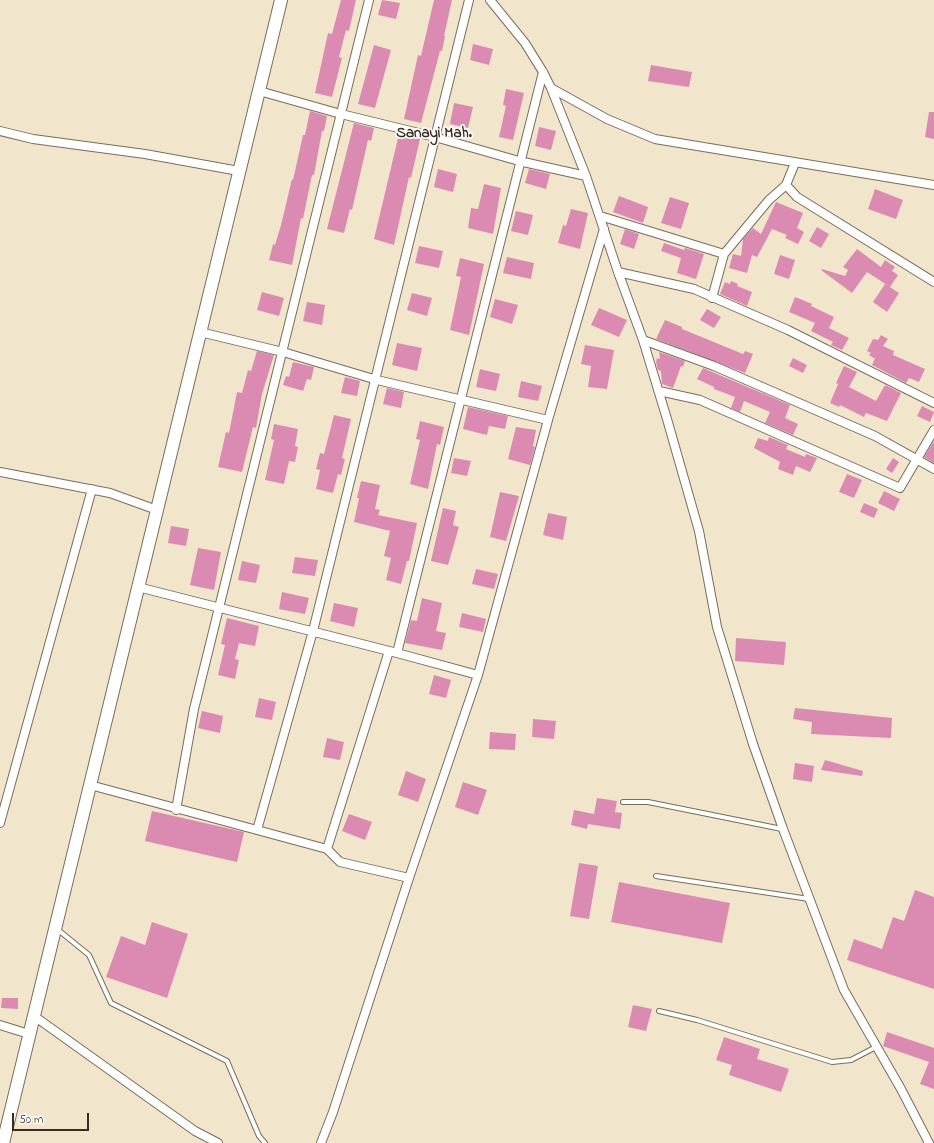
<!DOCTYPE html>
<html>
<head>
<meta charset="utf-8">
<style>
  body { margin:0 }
  #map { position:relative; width:934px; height:1143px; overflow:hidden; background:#f1e6cc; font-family:"Indie Flower",sans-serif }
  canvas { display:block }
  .scale { position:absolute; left:12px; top:1113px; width:77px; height:18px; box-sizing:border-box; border:2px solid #3b2a1e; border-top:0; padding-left:5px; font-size:12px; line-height:14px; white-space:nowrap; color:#3b2a1e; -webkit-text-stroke:3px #fff; paint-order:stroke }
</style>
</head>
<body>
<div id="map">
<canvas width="934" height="1143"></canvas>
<div class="scale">50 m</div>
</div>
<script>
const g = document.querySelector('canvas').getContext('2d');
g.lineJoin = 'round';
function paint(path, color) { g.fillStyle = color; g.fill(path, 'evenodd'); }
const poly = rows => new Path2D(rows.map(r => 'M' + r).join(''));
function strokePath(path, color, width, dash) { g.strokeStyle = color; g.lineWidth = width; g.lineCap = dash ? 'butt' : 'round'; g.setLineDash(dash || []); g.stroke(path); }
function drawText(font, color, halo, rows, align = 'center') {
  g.font = font + ' "Indie Flower",sans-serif'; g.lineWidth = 3.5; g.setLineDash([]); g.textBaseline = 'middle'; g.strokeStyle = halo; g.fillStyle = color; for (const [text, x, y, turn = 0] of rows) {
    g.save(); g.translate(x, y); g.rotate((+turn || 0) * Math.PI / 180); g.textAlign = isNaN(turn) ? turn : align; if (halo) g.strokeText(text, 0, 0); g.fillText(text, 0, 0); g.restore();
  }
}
const building = poly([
  [341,0,356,0,349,31,346,30,339,57,342,58,332,97,315,93,328,33,332,34],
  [382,0,400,3,396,19,378,15],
  [434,0,452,0,444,36,445,36,442,51,440,51,421,123,404,119,418,55,421,56],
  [473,44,493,49,489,65,470,60],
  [374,45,391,50,375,108,358,104],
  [651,65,692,72,689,87,648,81],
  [506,89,524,93,513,140,499,137,506,106,503,105],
  [454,103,473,107,468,128,450,124],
  [310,111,327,116,324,131,322,131,314,175,312,175,303,219,301,218,292,265,269,260,273,244,275,245,281,225,292,179,293,180,303,135,305,135],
  [929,112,934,112,934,139,925,137],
  [354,123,374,128,371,141,368,140,352,210,350,209,344,233,327,229],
  [539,127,556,131,551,150,535,146],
  [399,134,420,139,411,178,409,177,394,245,374,239],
  [438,169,457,174,453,192,434,187],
  [529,169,550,174,546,189,525,183],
  [484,184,501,188,493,234,468,228,471,208,478,209],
  [875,189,903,200,896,219,868,209],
  [619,196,648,207,643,223,613,212],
  [670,197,689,203,681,229,661,223],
  [776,202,803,213,797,228,804,232,798,244,785,238,787,235,772,229,757,257,752,255,747,273,729,268,733,254,741,256,743,239,753,228,761,234],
  [571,209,588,213,580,249,558,243,563,225,566,226],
  [516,211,533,215,528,235,511,231],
  [817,227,829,234,821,248,809,241],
  [625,229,639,234,634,249,620,244],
  [664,243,684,250,685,248,704,254,696,279,677,273,681,258,661,251],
  [419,246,443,251,439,268,415,263],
  [857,249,881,267,885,260,895,267,892,271,898,275,890,287,867,272,852,293,821,270,822,269,845,276,848,270,843,267],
  [780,255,795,260,789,279,774,274],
  [507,257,534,263,531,279,503,273],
  [460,258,484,264,469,335,450,330,461,277,456,276],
  [731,281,738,284,737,286,752,292,747,306,720,294,725,282,730,284],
  [885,284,899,293,887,312,873,302],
  [262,292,284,298,279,316,257,310],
  [412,293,432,298,427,316,407,310],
  [795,297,812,304,811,306,834,317,829,328,849,338,842,350,831,345,833,342,811,331,815,323,789,312],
  [495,299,518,305,512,324,490,317],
  [307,302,325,305,322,325,303,321],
  [599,308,627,320,619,337,591,325],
  [707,309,721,317,714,328,700,320],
  [665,320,682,327,682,329,743,354,745,351,753,354,745,373,656,339],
  [881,335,888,339,883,346,894,351,893,355,925,369,919,382,909,378,906,383,872,365,876,356,875,359,869,355,871,353,867,351,873,339,878,340],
  [397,343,422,348,417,371,392,365],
  [585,345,614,350,607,389,588,387,591,366,581,364],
  [257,351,274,355,262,394,256,428,253,427,242,472,218,467,226,432,229,433,237,392,242,393,248,370,251,371],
  [659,352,685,361,683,367,681,366,673,388,662,384,661,371,658,370,656,362,657,358,660,359],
  [793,358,807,365,803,373,789,366],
  [293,362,314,367,311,380,307,379,303,391,283,385,286,376,289,377],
  [844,366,857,372,849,387,876,401,885,385,901,393,887,421,866,413,864,417,840,405,839,407,830,403,838,384,836,383],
  [703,368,790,405,785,418,798,424,793,435,765,423,770,412,744,401,740,412,731,408,735,397,714,389,714,387,697,379],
  [480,369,500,374,496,391,476,387],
  [345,377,360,381,357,396,341,393],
  [521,381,542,386,538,401,518,397],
  [387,388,404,392,401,408,383,404],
  [922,406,934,412,930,422,917,416],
  [468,407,508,416,505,429,489,426,487,435,463,429],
  [334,415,351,419,342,458,345,459,341,475,338,474,333,493,316,489,320,470,316,469,320,453,324,454],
  [420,421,444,427,440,445,437,444,428,489,410,484,420,440,416,439],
  [274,424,298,429,295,446,298,447,295,462,289,461,284,484,265,480,274,440,271,439],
  [516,427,536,430,533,446,535,447,530,465,508,459],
  [769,437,788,445,786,449,805,457,806,454,817,458,810,472,796,466,793,475,778,469,780,462,754,448,758,438,768,441],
  [934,441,934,463,924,457],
  [454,458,471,461,467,476,451,473],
  [893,458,899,462,892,473,886,469],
  [847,474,862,480,854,498,839,492],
  [361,481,380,485,375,509,380,510,378,515,417,523,409,561,407,561,401,584,386,580,391,558,384,556,390,531,354,522,359,498,357,498],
  [884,491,900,499,894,511,878,503],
  [500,492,519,496,506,541,490,537],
  [864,503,878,509,874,518,860,512],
  [443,508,456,511,453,525,459,527,448,565,431,561],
  [548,513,567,517,563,540,543,535],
  [171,526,189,529,186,546,168,543],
  [198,548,221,552,214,590,190,585],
  [295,557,318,560,315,576,292,573],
  [242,561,260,565,256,583,238,580],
  [476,569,498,574,494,589,472,584],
  [282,592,309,598,305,614,279,609],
  [422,598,442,603,436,631,446,633,442,650,405,643,411,620,417,621],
  [334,603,358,608,354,627,330,621],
  [462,613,486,619,483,632,459,627],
  [227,618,259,626,255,646,239,643,235,659,239,660,235,679,218,675,225,645,221,644],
  [736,638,786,642,784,665,735,661],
  [434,675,451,680,446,698,429,694],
  [259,698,276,702,272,720,255,717],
  [795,708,892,718,891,738,811,734,812,722,793,719],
  [202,711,223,716,220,733,198,728],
  [533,719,556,721,554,739,532,737],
  [490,732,516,734,515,750,489,749],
  [327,738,344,742,340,760,323,757],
  [825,760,863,771,862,776,821,770],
  [795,763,814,766,812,782,793,779],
  [406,771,426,779,418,802,398,795],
  [463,782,487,790,478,815,455,807],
  [597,798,617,801,615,812,622,813,620,829,588,824,587,829,571,825,574,810,594,814],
  [152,811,244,832,237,862,145,841],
  [349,814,372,822,365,840,342,831],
  [579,863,598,866,589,919,570,916],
  [619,882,730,903,722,943,611,922],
  [915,890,934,897,934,989,847,960,854,939,882,949,893,917,904,921],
  [152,922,188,934,167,998,106,977,121,936,145,945],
  [2,998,18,998,18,1009,1,1008],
  [633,1005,652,1009,646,1031,628,1027],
  [887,1032,934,1048,934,1089,920,1084,929,1062,883,1046],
  [724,1037,760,1049,757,1059,789,1069,781,1092,729,1075,732,1065,716,1060]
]);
const service = poly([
  [623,802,648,802,782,829],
  [656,876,809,899],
  [57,929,89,955,111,1003,227,1061,259,1136,265,1143],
  [659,1011,697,1020,832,1062,851,1060,876,1047]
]);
const minor = poly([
  [490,0,525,43,543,72,551,88,586,176,618,272,643,340,667,419,699,531,717,627,753,744,783,829,844,990,901,1089,929,1143],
  [551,88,607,119,655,139,934,185],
  [259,91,341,114,435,137,519,161,586,176],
  [0,131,33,139,145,154,239,171],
  [786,185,797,197,934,282],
  [600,216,724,254],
  [618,272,694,289,788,330,934,403],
  [712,298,724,254,769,200,786,185,795,163],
  [200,332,283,352,377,380,548,420],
  [643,340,714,366,875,436,934,469],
  [659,391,700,400,900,488,934,430],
  [0,472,110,493,157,510],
  [138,587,397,653,478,675],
  [397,653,543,72],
  [90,785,257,830,313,631,469,0],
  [176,810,194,709,369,0],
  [0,823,92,489],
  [257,830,327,849,340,862,409,878,478,675,548,420,604,229],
  [327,849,389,651],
  [34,1016,195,1131,218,1143],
  [0,1025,29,1034],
  [321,1143,333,1112,409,878]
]);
const secondary = poly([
  [3,1143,281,0]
]);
const neighbourhoodNames = [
  ["Sanayi Mah.",434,135]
];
paint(building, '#db8bb2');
strokePath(service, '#7b6c5b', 6);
strokePath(minor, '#7b6c5b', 10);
strokePath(secondary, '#7b6c5b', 14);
strokePath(service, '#fff', 4);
strokePath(minor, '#fff', 8);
strokePath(secondary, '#fff', 12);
drawText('bold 15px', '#3b2a1e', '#fff', neighbourhoodNames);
</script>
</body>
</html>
